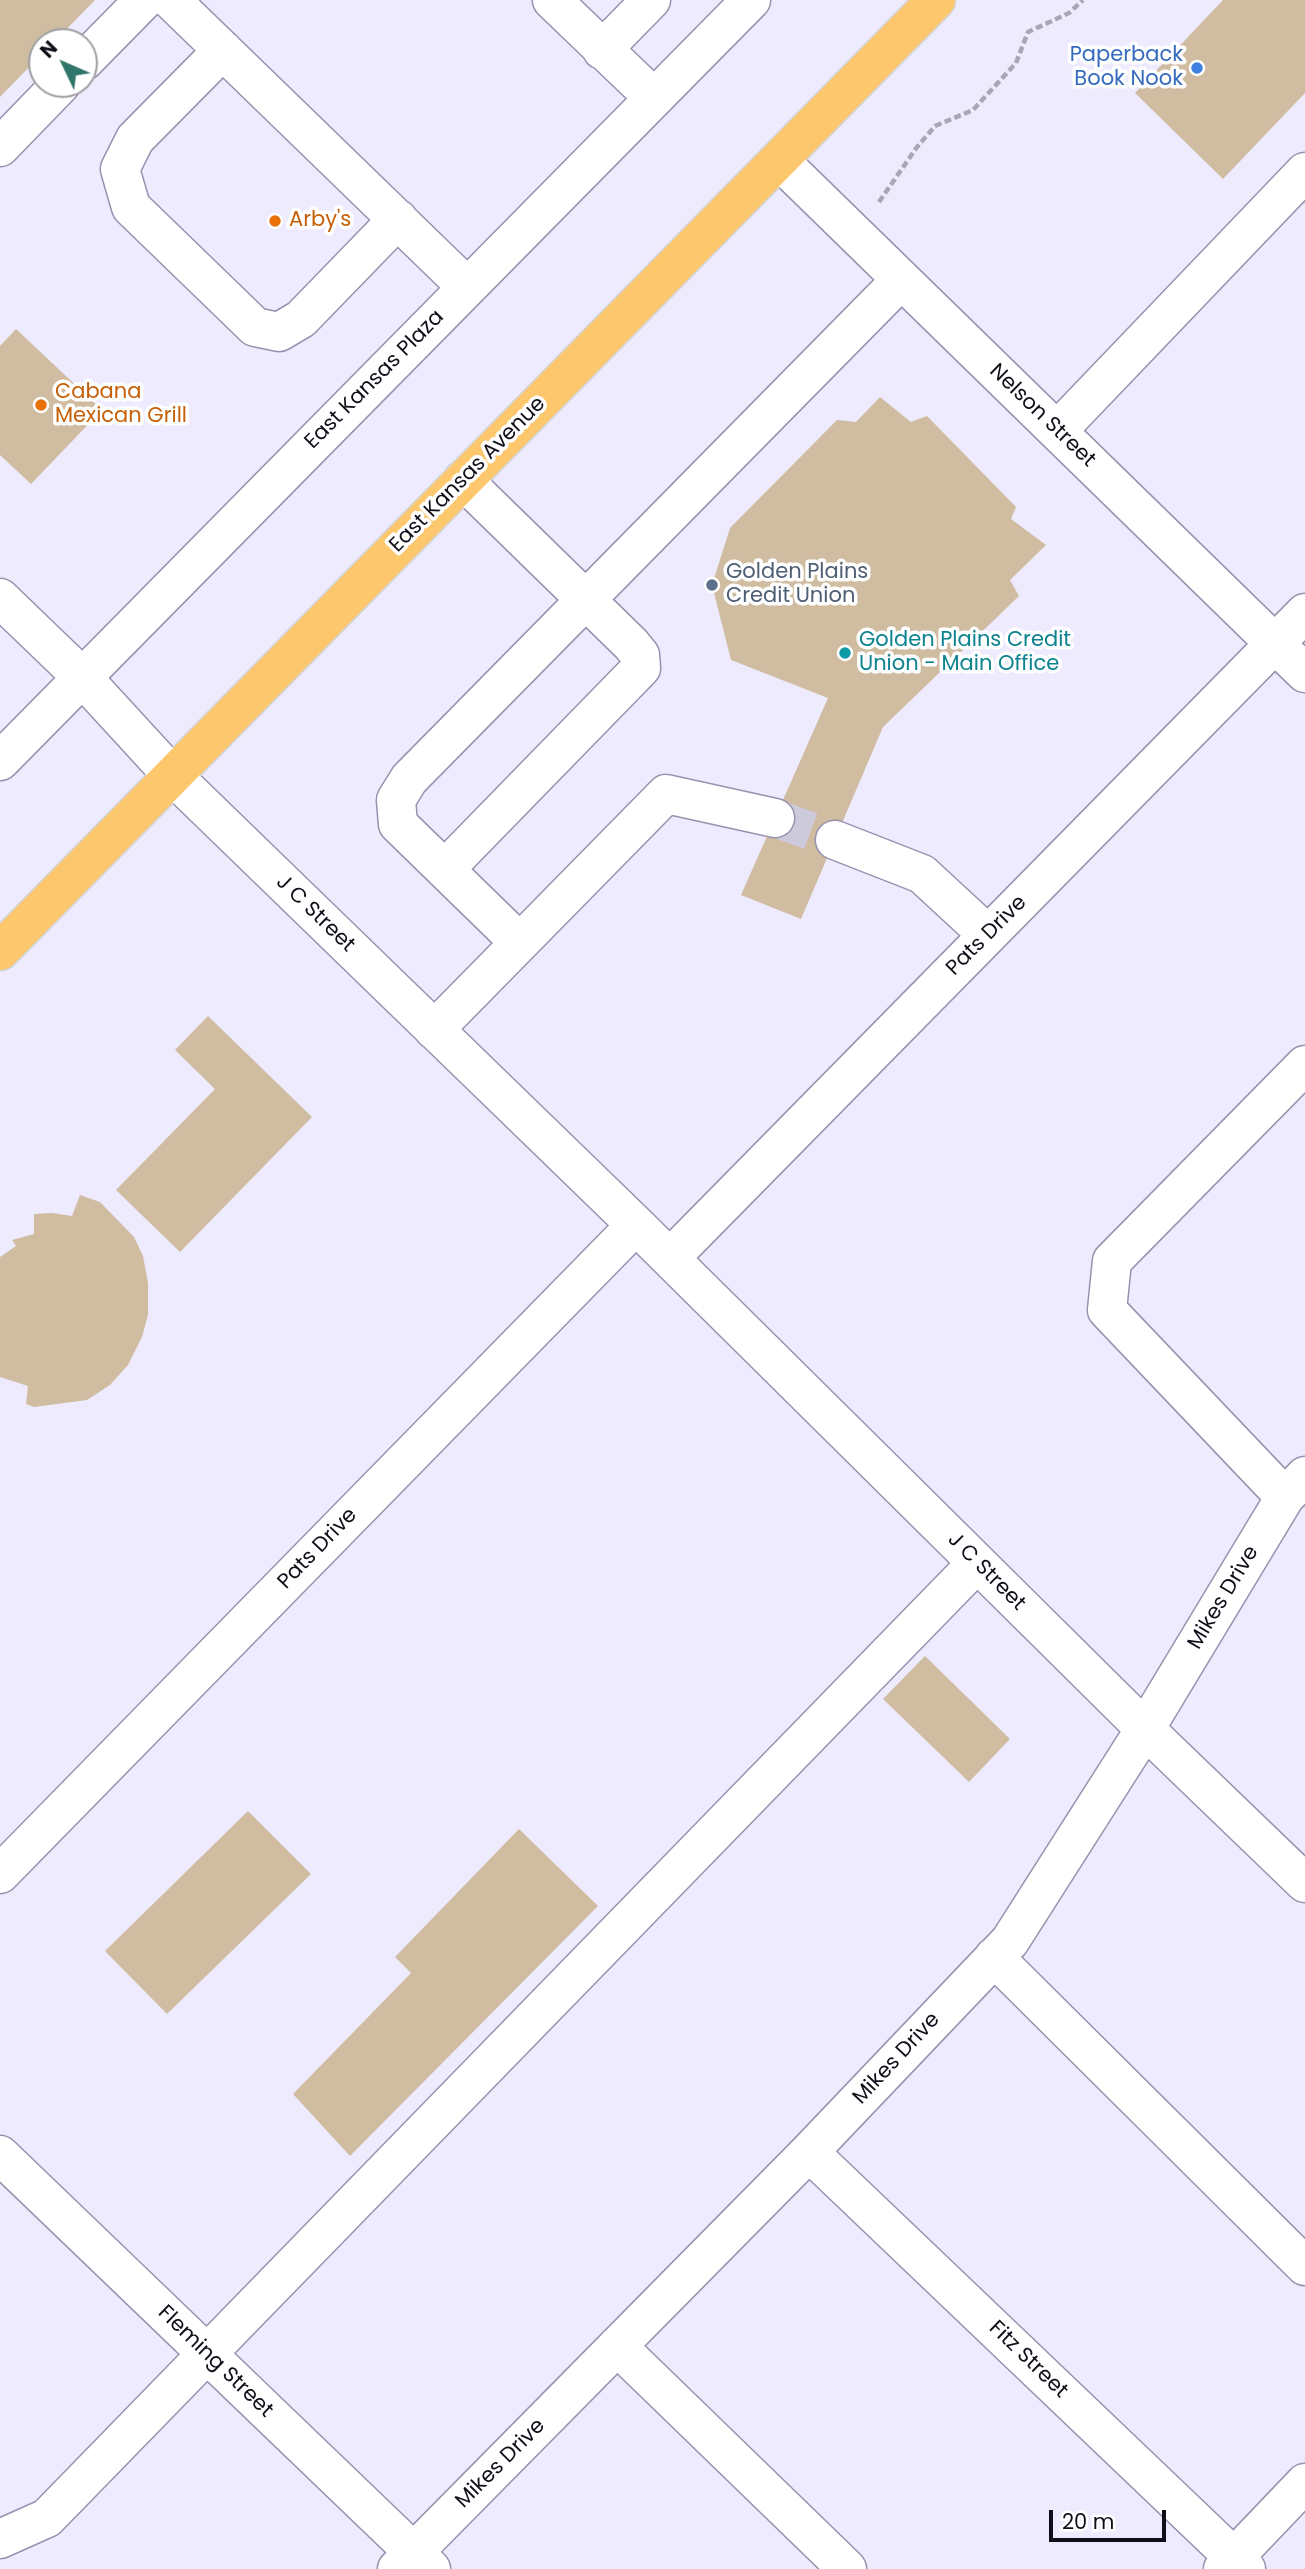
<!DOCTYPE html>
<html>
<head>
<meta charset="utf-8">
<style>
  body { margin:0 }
  #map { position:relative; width:1305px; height:2569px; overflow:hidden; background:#eeebfe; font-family:Poppins,sans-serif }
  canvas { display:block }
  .north { position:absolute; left:28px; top:28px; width:70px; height:70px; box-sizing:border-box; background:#fff; border:2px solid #a09fa3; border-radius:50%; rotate:314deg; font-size:19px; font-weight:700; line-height:28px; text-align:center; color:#110e19 }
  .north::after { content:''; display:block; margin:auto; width:24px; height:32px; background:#31766a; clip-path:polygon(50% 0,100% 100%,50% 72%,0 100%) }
  .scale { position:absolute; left:1049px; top:2510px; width:117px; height:32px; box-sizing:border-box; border:4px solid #110e19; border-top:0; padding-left:9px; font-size:21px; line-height:24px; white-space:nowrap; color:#110e19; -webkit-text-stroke:5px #fff; paint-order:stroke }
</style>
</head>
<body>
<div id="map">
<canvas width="1305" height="2569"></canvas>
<div class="north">N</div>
<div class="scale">20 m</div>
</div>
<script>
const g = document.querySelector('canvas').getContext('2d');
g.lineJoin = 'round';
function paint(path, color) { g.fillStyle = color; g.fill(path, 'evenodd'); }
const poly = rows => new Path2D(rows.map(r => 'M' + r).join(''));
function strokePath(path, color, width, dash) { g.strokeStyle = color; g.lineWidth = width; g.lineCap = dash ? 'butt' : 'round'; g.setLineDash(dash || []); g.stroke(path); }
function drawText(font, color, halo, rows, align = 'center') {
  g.font = font + ' Poppins,sans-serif'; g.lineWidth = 7; g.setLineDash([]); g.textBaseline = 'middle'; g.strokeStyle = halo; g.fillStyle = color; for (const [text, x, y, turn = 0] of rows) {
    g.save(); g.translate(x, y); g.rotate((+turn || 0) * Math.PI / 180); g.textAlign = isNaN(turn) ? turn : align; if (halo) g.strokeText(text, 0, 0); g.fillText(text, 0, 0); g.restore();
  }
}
const building = poly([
  [0,0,95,0,54,42,42,42,42,54,0,97],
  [1223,0,1305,0,1305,93,1223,179,1135,93],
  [16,329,102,410,31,484,0,455,0,346],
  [880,397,911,422,927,416,1016,507,1011,519,1046,545,1010,580,1019,596,883,727,801,919,741,895,828,698,731,660,712,585,730,528,837,420,856,422],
  [208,1016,312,1117,180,1252,116,1190,215,1089,175,1050],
  [80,1195,100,1202,134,1237,143,1256,148,1283,148,1315,142,1337,128,1365,110,1385,87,1400,34,1407,26,1404,28,1386,0,1377,0,1257,16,1246,12,1240,34,1234,34,1214,52,1213,72,1216],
  [925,1656,1010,1739,969,1782,883,1699],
  [248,1811,311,1874,167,2014,105,1951],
  [519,1829,598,1906,350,2156,293,2094,411,1973,395,1957]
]);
const minorTunnel = poly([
  [775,818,835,840]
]);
const path = poly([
  [879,202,917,147,935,126,973,110,1016,63,1028,32,1069,13,1083,0]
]);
const minor = poly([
  [171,0,467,287],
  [552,0,654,98],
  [223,50,135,139,120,169,131,207,255,327,279,332,301,319,398,219],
  [602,50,651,0],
  [84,61,144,0],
  [0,147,61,84],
  [779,160,1305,673],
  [1057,431,1305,172],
  [0,598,82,677,172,775,636,1225,1145,1729,1305,1883],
  [0,761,751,0],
  [835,840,922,874,988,935],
  [445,869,641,668,640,655,631,644,463,480],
  [519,942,398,824,396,800,409,779,901,280],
  [434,1030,666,794,775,818],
  [670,1258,1305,613],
  [1285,1497,1107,1310,1112,1261,1305,1065],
  [0,1874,636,1225],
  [994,1957,1305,2266],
  [809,2152,1246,2569],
  [0,2155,431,2569],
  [617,2346,847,2569],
  [0,2539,47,2518,977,1563],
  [397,2569,809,2152,1010,1941,1145,1729,1285,1497,1305,1476],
  [1223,2569,1305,2483]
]);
const major = poly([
  [0,951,936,0]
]);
const markers = [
  [1197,68,7,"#3f7fe0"],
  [275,221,7,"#e8710a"],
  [41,405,7,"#e8710a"],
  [712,585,7,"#5c6f8a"],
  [845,653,7,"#0f9aa8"]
];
const shopNames = [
  ["Paperback",1183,56],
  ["Book Nook",1183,80]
];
const foodNames = [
  ["Arby's",289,221],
  ["Cabana",55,393],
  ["Mexican Grill",55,417]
];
const streetNames = [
  ["East Kansas Plaza",375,380,-45],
  ["Nelson Street",1042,416,44],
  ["East Kansas Avenue",468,475,-45],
  ["J C Street",315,914,44],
  ["Pats Drive",987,936,-45],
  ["Pats Drive",318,1549,-46],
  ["J C Street",986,1572,45],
  ["Mikes Drive",1224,1598,-59],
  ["Mikes Drive",897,2059,-47],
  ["Fitz Street",1028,2360,44],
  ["Fleming Street",215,2362,44],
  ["Mikes Drive",501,2464,-45]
];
const serviceNames = [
  ["Golden Plains",726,573],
  ["Credit Union",726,597]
];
const cultureNames = [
  ["Golden Plains Credit",859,641],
  ["Union - Main Office",859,665]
];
paint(building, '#cfbca1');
strokePath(minorTunnel, '#cdcadc', 38, [38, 19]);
strokePath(minor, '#9792af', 41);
strokePath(major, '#d4d4d6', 41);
strokePath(path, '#a9a6b6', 4.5, [7, 3.5]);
strokePath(minor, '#fff', 38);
strokePath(major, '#fcc76d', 38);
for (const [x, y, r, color] of markers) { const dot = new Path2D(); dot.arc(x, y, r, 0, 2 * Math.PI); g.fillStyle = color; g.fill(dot); strokePath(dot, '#fff', 2.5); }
drawText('21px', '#366cbe', '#fff', shopNames, 'right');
drawText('21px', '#c56008', '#fff', foodNames, 'left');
drawText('21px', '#110e19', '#fff', streetNames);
drawText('21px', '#4e5e75', '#fff', serviceNames, 'left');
drawText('21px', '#0d838f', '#fff', cultureNames, 'left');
</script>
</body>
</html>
